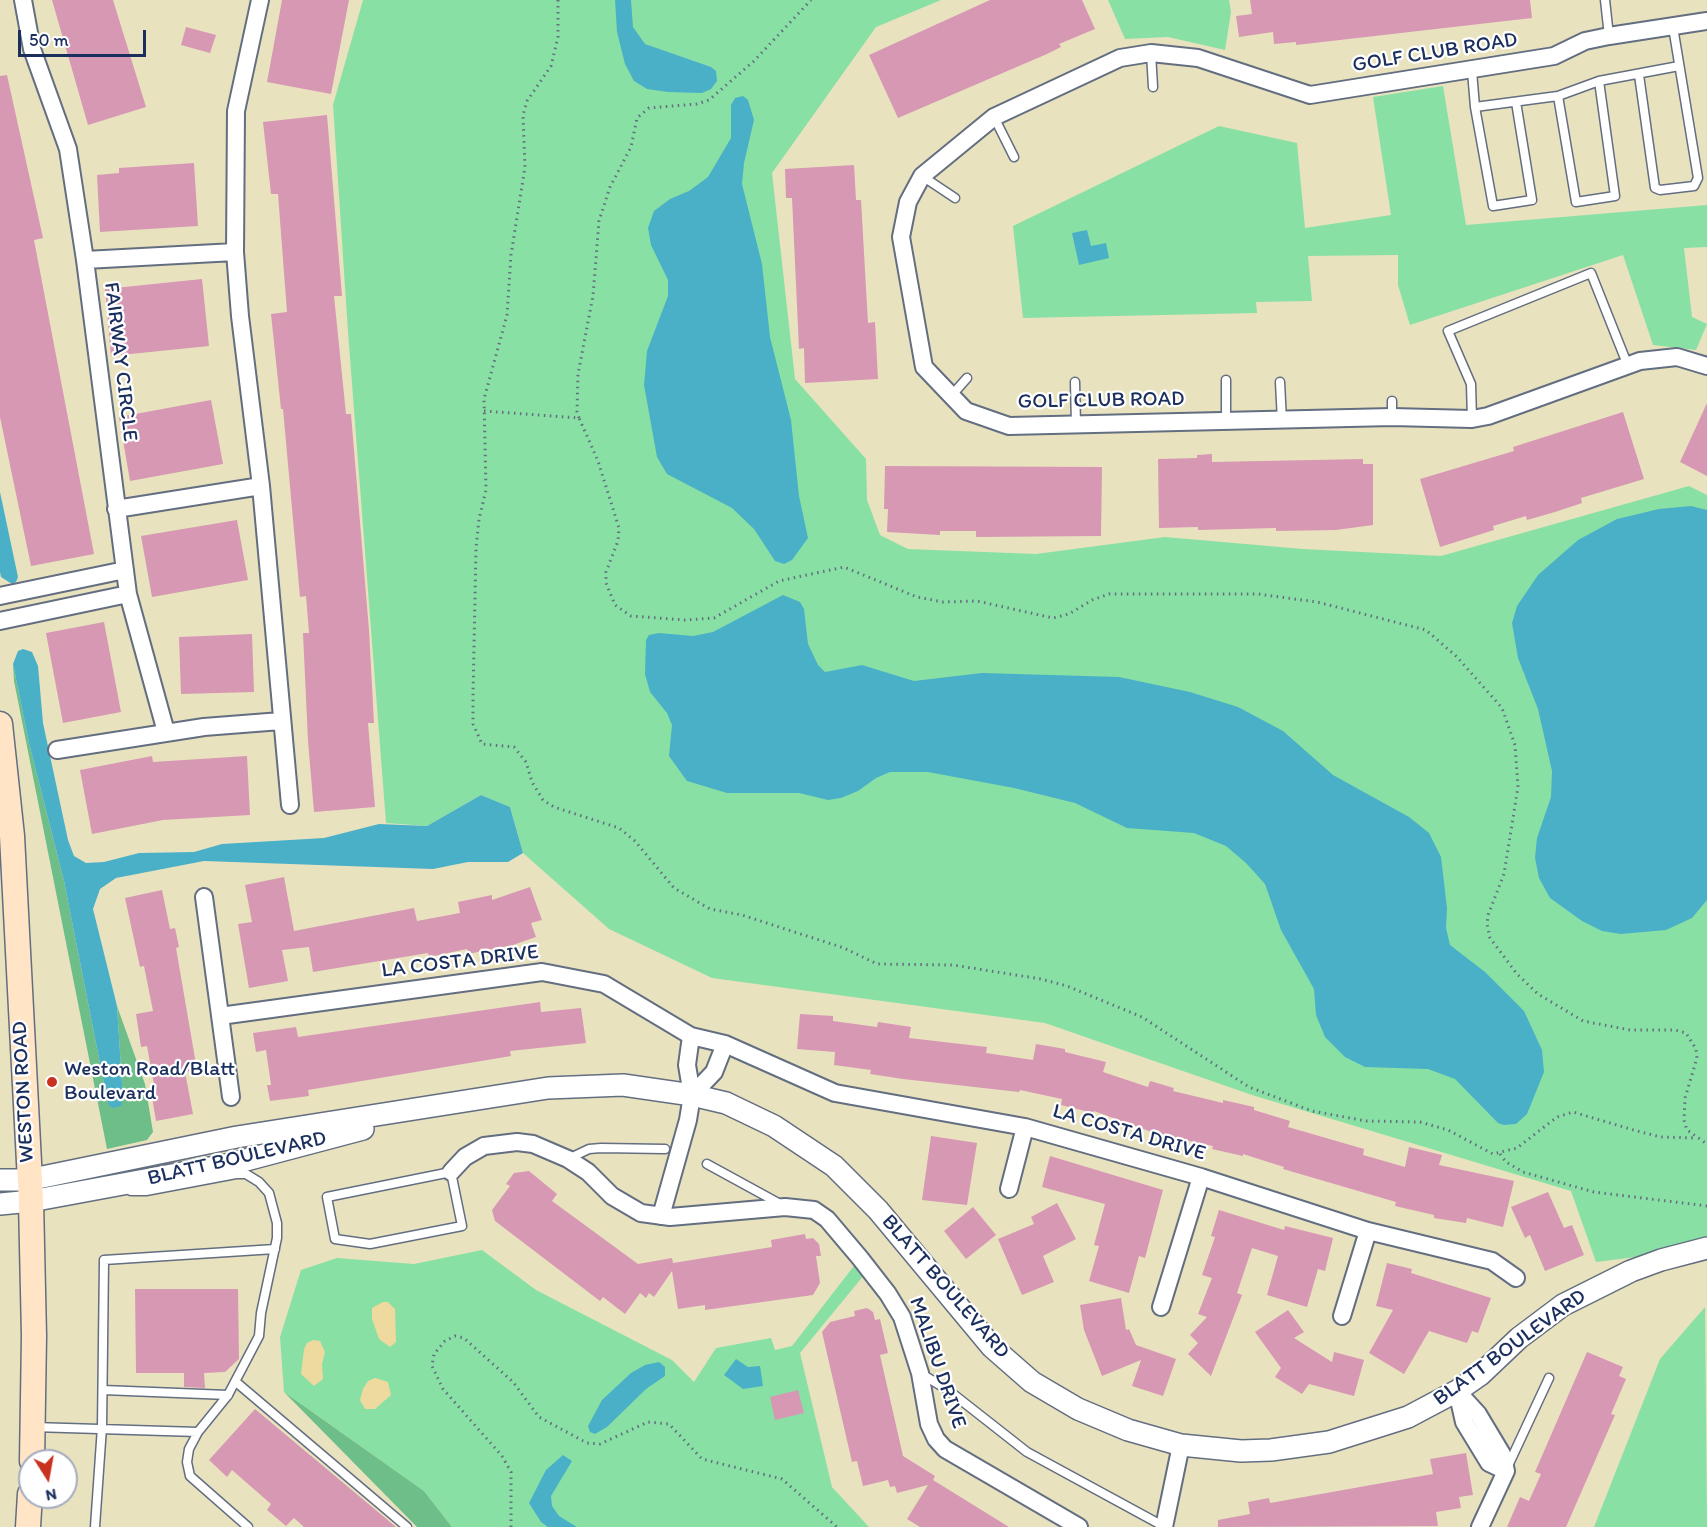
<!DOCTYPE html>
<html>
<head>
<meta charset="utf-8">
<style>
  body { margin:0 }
  #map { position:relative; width:1707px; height:1527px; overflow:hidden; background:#e9e2bf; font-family:Itim,sans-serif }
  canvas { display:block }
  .north { position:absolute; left:18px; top:1449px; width:60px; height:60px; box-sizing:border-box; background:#fff; border:2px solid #a4acbf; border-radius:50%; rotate:169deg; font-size:16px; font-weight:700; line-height:24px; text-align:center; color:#1b2f5e }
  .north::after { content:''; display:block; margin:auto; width:21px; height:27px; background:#c8321e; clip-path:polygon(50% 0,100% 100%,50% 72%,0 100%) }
  .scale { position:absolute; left:18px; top:30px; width:128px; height:27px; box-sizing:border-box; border:3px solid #1b2f5e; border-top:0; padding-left:8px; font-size:18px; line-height:21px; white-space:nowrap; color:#1b2f5e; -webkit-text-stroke:4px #fff; paint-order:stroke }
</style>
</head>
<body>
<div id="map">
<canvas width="1707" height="1527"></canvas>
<div class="north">N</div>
<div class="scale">50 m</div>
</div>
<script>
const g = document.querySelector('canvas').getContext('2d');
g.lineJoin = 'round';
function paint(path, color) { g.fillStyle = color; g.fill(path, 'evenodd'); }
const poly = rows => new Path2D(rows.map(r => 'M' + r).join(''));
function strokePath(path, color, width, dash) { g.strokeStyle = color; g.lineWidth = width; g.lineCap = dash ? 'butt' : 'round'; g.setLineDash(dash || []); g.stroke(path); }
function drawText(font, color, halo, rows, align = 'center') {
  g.font = font + ' Itim,sans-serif'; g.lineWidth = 4.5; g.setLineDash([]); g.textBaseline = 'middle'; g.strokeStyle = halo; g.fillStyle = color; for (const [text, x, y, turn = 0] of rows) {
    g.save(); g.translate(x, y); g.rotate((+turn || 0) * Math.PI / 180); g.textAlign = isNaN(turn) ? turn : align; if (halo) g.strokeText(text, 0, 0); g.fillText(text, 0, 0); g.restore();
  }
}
const green = poly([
  [363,0,941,0,876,27,772,173,795,379,866,459,867,500,880,535,908,549,1036,554,1165,537,1303,549,1441,556,1689,486,1707,495,1707,1248,1596,1262,1571,1191,1252,1095,1045,1023,712,978,609,929,523,853,510,807,481,795,427,826,386,823,348,332,333,105],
  [1108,0,1229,0,1231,12,1225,50,1168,37,1125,39],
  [1443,86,1466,225,1707,205,1707,247,1684,248,1692,317,1707,324,1696,350,1653,345,1623,255,1410,325,1398,285,1398,255,1308,256,1312,301,1256,302,1257,313,1023,318,1013,226,1219,126,1297,143,1305,228,1391,215,1373,97],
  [482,1250,536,1290,672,1360,694,1382,716,1348,771,1338,775,1350,792,1346,860,1258,869,1269,800,1353,832,1487,869,1527,452,1527,424,1491,284,1392,280,1337,301,1270,337,1258,414,1264],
  [1705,1307,1707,1527,1594,1527,1660,1359]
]);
const forest = poly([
  [13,664,29,743,64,881,108,1104,123,1099,117,1006,145,1084,153,1132,147,1140,107,1149,14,681],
  [284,1392,424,1491,452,1527,417,1527]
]);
const sand = poly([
  [383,1302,388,1302,395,1309,396,1342,390,1347,379,1339,372,1319,372,1308],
  [313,1340,320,1341,325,1352,322,1364,323,1379,314,1386,301,1374,304,1349,307,1343],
  [375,1378,388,1382,391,1395,375,1409,365,1409,360,1400,363,1389,368,1381]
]);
const water = poly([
  [615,0,631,0,633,27,645,44,711,67,716,71,717,81,711,89,702,93,668,92,647,89,634,81,625,64,617,32],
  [743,96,748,100,754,120,744,163,742,184,762,264,770,337,791,420,799,496,808,538,792,560,784,564,775,561,754,529,732,508,667,474,657,457,644,385,647,351,668,296,668,280,651,245,648,228,654,211,670,199,689,191,708,177,731,138,731,105,735,98],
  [1087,230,1091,246,1106,243,1109,258,1079,265,1072,233],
  [0,492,18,577,16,582,12,584,1,577,0,572],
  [1691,506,1707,510,1707,900,1692,918,1666,930,1621,934,1602,931,1582,921,1550,898,1539,878,1535,858,1537,838,1551,797,1552,771,1538,709,1518,658,1512,623,1517,606,1538,575,1578,540,1617,519,1659,509],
  [783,595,800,602,804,609,808,644,818,665,825,672,862,665,914,681,982,673,1119,677,1190,692,1238,707,1283,731,1333,775,1409,817,1429,833,1441,857,1447,908,1446,928,1450,945,1485,972,1524,1011,1542,1050,1544,1072,1527,1114,1516,1124,1504,1125,1498,1123,1455,1079,1428,1069,1365,1067,1345,1057,1325,1037,1316,1015,1314,989,1281,930,1265,884,1246,863,1226,846,1194,833,1127,828,1075,803,1014,788,928,772,890,772,876,778,858,791,841,798,828,800,799,793,727,793,687,781,669,756,672,725,667,713,650,692,645,674,646,640,649,635,659,633,693,636,713,632],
  [23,649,32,652,38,666,43,723,68,840,74,856,86,863,104,862,139,853,194,852,222,844,324,838,379,824,427,826,481,795,510,807,523,853,508,862,468,862,433,869,204,861,116,878,100,889,93,909,117,1006,123,1099,121,1106,112,1108,108,1104,64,881,29,743,13,664,18,651],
  [736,1359,748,1367,760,1366,763,1386,743,1389,724,1375],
  [659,1362,665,1367,665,1376,646,1389,607,1427,595,1434,590,1432,588,1426,602,1400,631,1373,645,1365],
  [563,1455,572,1461,551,1496,552,1506,559,1516,577,1527,548,1527,541,1522,529,1503,546,1470]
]);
const building = poly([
  [52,0,113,0,146,107,88,125],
  [282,0,349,0,331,94,267,82],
  [990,0,1082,0,1095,29,1059,44,1061,47,1047,54,898,118,869,55],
  [1250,0,1530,0,1532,18,1296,45,1296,42,1274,44,1273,32,1239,37,1236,16,1252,14],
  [186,27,216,35,210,53,181,45],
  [7,75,43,238,34,240,94,554,31,566,0,417,0,76],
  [327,115,342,296,334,296,346,414,351,414,369,630,374,723,368,723,375,807,314,812,308,741,303,633,309,633,306,596,300,597,283,409,281,409,271,314,287,312,278,194,271,194,263,122],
  [194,163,198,226,100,232,97,175,119,173,119,168],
  [854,165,856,200,861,200,868,323,875,322,878,379,805,383,804,348,799,349,792,198,786,198,785,169],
  [202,279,209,346,111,356,105,289],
  [211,400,223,464,130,481,119,417],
  [1707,403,1707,476,1680,462],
  [1623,412,1644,479,1581,498,1582,503,1555,512,1527,520,1526,516,1493,526,1494,530,1440,547,1420,479,1514,451,1513,447],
  [1212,454,1212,462,1363,459,1363,464,1373,464,1373,525,1336,530,1276,531,1276,528,1198,530,1198,527,1159,528,1158,459,1197,458,1197,455],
  [885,466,1102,467,1101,536,976,537,976,531,940,531,940,535,887,532,888,509,884,509],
  [237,520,248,580,152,597,141,536],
  [104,622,121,712,63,723,46,633],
  [252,634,254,692,181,694,179,637],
  [152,756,153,762,247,756,250,815,163,820,92,834,80,770],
  [284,877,294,931,414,908,417,921,460,913,458,902,492,895,492,900,530,887,542,920,531,923,536,937,513,945,468,954,467,949,429,957,428,953,313,972,309,947,282,950,288,981,249,988,238,924,252,922,245,885],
  [162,890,170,929,175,928,179,947,176,948,197,1070,185,1072,193,1114,156,1121,151,1091,155,1090,147,1046,141,1047,136,1014,153,1011,144,966,140,967,125,898],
  [540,1002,541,1012,581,1008,586,1043,510,1051,511,1056,308,1090,309,1096,270,1101,267,1085,271,1085,266,1050,256,1052,253,1033,296,1027,298,1037],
  [800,1014,833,1016,833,1021,877,1027,878,1022,911,1027,909,1038,987,1047,986,1053,1033,1060,1036,1044,1065,1049,1065,1052,1106,1062,1103,1072,1148,1087,1150,1081,1174,1088,1173,1091,1223,1103,1223,1100,1254,1107,1254,1110,1290,1121,1288,1127,1364,1149,1363,1155,1405,1167,1409,1147,1442,1155,1439,1165,1514,1181,1503,1227,1467,1218,1466,1223,1434,1218,1434,1215,1395,1206,1396,1202,1283,1169,1284,1167,1243,1154,1243,1156,1212,1149,1213,1146,1160,1135,1094,1111,1093,1113,1061,1105,1062,1099,1020,1090,1019,1092,903,1079,870,1074,871,1070,834,1065,835,1052,797,1049],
  [931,1136,977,1143,967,1205,922,1200],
  [1050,1156,1163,1190,1145,1258,1139,1256,1129,1293,1089,1281,1099,1246,1094,1245,1105,1204,1042,1187],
  [529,1171,557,1194,552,1201,638,1264,672,1258,673,1263,772,1247,771,1240,805,1234,806,1239,813,1238,819,1244,821,1256,816,1256,820,1283,813,1295,705,1310,705,1305,678,1309,672,1271,654,1297,649,1293,646,1298,640,1293,625,1314,603,1297,600,1301,495,1221,492,1210,510,1186,506,1184,514,1173],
  [1548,1192,1564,1228,1572,1225,1584,1255,1545,1271,1530,1235,1525,1238,1511,1207],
  [1057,1203,1076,1239,1043,1256,1054,1282,1022,1295,998,1239,1034,1224,1031,1217],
  [973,1207,996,1235,966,1259,944,1231],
  [1219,1210,1284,1230,1285,1226,1333,1238,1325,1271,1318,1269,1307,1307,1267,1295,1278,1256,1252,1248,1237,1293,1242,1295,1211,1376,1188,1354,1198,1343,1190,1335,1207,1317,1198,1314,1212,1278,1202,1275,1215,1237,1211,1236],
  [1387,1263,1412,1269,1411,1273,1491,1298,1478,1333,1472,1331,1467,1343,1429,1331,1404,1374,1369,1353,1393,1310,1376,1306],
  [135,1289,238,1289,239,1359,225,1372,204,1373,205,1388,184,1387,184,1373,136,1373],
  [1121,1298,1126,1330,1129,1329,1136,1345,1176,1359,1163,1396,1132,1386,1141,1360,1102,1376,1084,1330,1080,1305],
  [867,1308,873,1312,875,1320,880,1319,888,1353,880,1355,903,1456,935,1476,933,1480,1009,1527,920,1527,907,1519,928,1485,897,1493,895,1486,890,1487,888,1480,863,1486,857,1461,852,1462,822,1332,830,1322,855,1316,854,1311],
  [1288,1310,1304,1332,1294,1338,1332,1362,1334,1352,1364,1360,1354,1396,1309,1384,1302,1394,1275,1377,1281,1368,1255,1332],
  [1587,1352,1623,1367,1619,1376,1626,1379,1611,1414,1615,1415,1566,1527,1507,1527,1520,1497,1529,1501,1541,1474,1535,1472],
  [798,1390,804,1413,775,1420,770,1397],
  [255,1409,396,1527,304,1527,294,1518,286,1526,267,1510,271,1504,232,1470,227,1477,209,1460],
  [1466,1453,1473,1495,1459,1497,1461,1508,1436,1512,1438,1526,1218,1527,1218,1520,1250,1514,1248,1502,1269,1498,1270,1503,1433,1474,1430,1459]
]);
const path = poly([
  [558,0,558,37,551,66,527,101,523,115,525,167,511,255,507,315,484,399,486,490,479,519,476,548,473,697,473,724,482,744,514,747,526,762,532,782,543,800,554,807,619,828,635,841,674,888,710,909,742,915,844,948,877,964,953,965,1041,979,1067,986,1142,1017,1249,1087,1312,1111,1366,1121,1420,1122,1448,1130,1493,1154,1517,1148,1557,1117,1573,1112,1637,1131,1661,1137,1696,1138],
  [484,411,579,418,598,461,619,528,618,541,606,572,606,583,615,605,631,616,685,620,714,618,779,581,844,567,917,597,943,602,977,601,1053,618,1069,614,1092,600,1109,594,1258,594,1317,602,1426,630,1457,657,1502,708,1515,745,1518,787,1504,874,1488,915,1487,924,1490,938,1517,974,1538,994,1583,1021,1630,1030,1675,1030,1686,1033,1696,1049,1697,1058,1685,1098,1684,1120,1687,1130,1707,1144],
  [579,418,577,412,578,374,593,296,599,221,610,187,631,147,637,118,649,108,697,104,709,100,754,61,811,0],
  [1500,1154,1506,1162,1523,1172,1594,1192,1707,1206],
  [511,1527,511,1472,502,1456,443,1389,432,1366,434,1354,445,1341,455,1336,464,1338,513,1382,539,1417,587,1443,600,1444,648,1422,669,1424,702,1459,782,1479,837,1527]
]);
const service = poly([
  [1605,0,1609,36],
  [1151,53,1153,87],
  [1472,71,1475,107,1493,206,1532,200,1516,102],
  [1639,75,1655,188,1660,190,1694,186,1698,178,1673,27],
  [1558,96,1576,202,1615,196,1599,81],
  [1475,107,1558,96,1599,81,1679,66],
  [994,117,1014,157],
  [922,176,955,198],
  [1226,380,1226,421],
  [1075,382,1076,425],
  [1280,382,1282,421],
  [952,395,967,378],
  [1392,401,1392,417],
  [1472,419,1471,384,1448,331,1591,273,1628,366],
  [568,1159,589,1149,601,1148,665,1149],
  [707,1164,782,1205],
  [451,1172,462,1226,370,1244,335,1239,327,1197,451,1172],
  [920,1373,948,1390,1027,1452,1165,1527],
  [236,1382,407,1527],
  [103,1390,228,1395],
  [33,1427,198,1432,228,1395,259,1336,261,1313,277,1238,277,1223,269,1193,259,1182,246,1174,236,1174,146,1191,131,1191],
  [198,1432,189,1449,187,1462,190,1476,248,1527],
  [1507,1468,1549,1378],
  [95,1527,102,1427,104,1260,275,1249]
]);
const minor = poly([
  [23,0,32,49,68,149,85,260,128,594,166,732],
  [260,0,236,111,235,252,240,316,261,486,290,805],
  [1707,21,1609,36,1585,41,1554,56,1310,95,1198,58,1151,53,1120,58,994,117,922,176,908,202,901,237,924,367,966,411,1009,426,1392,417,1472,419,1488,416,1640,361,1677,357,1707,366],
  [85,260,235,252],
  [116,509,261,486],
  [0,596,125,570],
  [0,621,128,594],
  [57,750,204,727,281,721],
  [204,897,231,1097],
  [220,1016,542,972,604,984,691,1036,725,1044,835,1093,1025,1127,1201,1177,1368,1231,1492,1261,1516,1278],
  [691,1036,687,1065,692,1095,714,1072,725,1044],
  [451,1172,465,1157,484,1146,517,1142,533,1144,568,1159,588,1172,612,1196,641,1213,670,1217,785,1207,814,1210,827,1219,860,1258,888,1294,902,1317,920,1373,929,1424,936,1439,945,1449,1079,1527],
  [1009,1189,1025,1127],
  [661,1216,688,1120,692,1095],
  [1161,1307,1201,1177],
  [1342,1316,1368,1231],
  [1457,1391,1478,1414,1502,1454,1506,1471,1489,1463,1464,1422,1457,1391],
  [1164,1527,1181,1445],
  [1480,1527,1506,1471]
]);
const tertiary = poly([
  [0,1180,28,1180,237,1137,548,1088,623,1085,692,1095,726,1103,774,1126,834,1166,878,1210,992,1347,1032,1382,1078,1409,1128,1430,1181,1445,1241,1451,1271,1450,1329,1442,1408,1417,1457,1391,1480,1375,1519,1338,1563,1305,1631,1271,1661,1260,1707,1248],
  [0,1204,31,1201,231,1164,363,1129]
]);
const secondary = poly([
  [0,724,12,836,31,1201,34,1336,32,1461],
  [28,1527,30,1494]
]);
const markers = [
  [52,1082,6,"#c8321e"]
];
const streetNames = [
  ["GOLF CLUB ROAD",1435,53,-9],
  ["FAIRWAY CIRCLE",120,362,83],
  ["GOLF CLUB ROAD",1101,401,-1],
  ["LA COSTA DRIVE",460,962,-7],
  ["WESTON ROAD",24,1092,-93],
  ["LA COSTA DRIVE",1129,1133,16],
  ["BLATT BOULEVARD",237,1159,-13],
  ["BLATT BOULEVARD",945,1287,49],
  ["BLATT BOULEVARD",1510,1348,-36],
  ["MALIBU DRIVE",937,1363,71]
];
const poiNames = [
  ["Weston Road/Blatt",64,1070],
  ["Boulevard",64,1094]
];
paint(green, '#89e0a4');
paint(forest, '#6ebe8a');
paint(sand, '#eeda9e');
paint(water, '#49b0c8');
paint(building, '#d798b3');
strokePath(service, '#636e80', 11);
strokePath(minor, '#636e80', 20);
strokePath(tertiary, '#636e80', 24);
strokePath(secondary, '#636e80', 27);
strokePath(path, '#636e80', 3, [1.5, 4.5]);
strokePath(service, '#fff', 8);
strokePath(minor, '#fff', 16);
strokePath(tertiary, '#fff', 21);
strokePath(secondary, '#ffe4c6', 24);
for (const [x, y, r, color] of markers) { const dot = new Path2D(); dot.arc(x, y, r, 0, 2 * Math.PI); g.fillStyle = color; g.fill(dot); strokePath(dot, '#fff', 2); }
drawText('21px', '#1b2f5e', '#fff', streetNames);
drawText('21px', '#1b2f5e', '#fff', poiNames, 'left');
</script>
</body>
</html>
